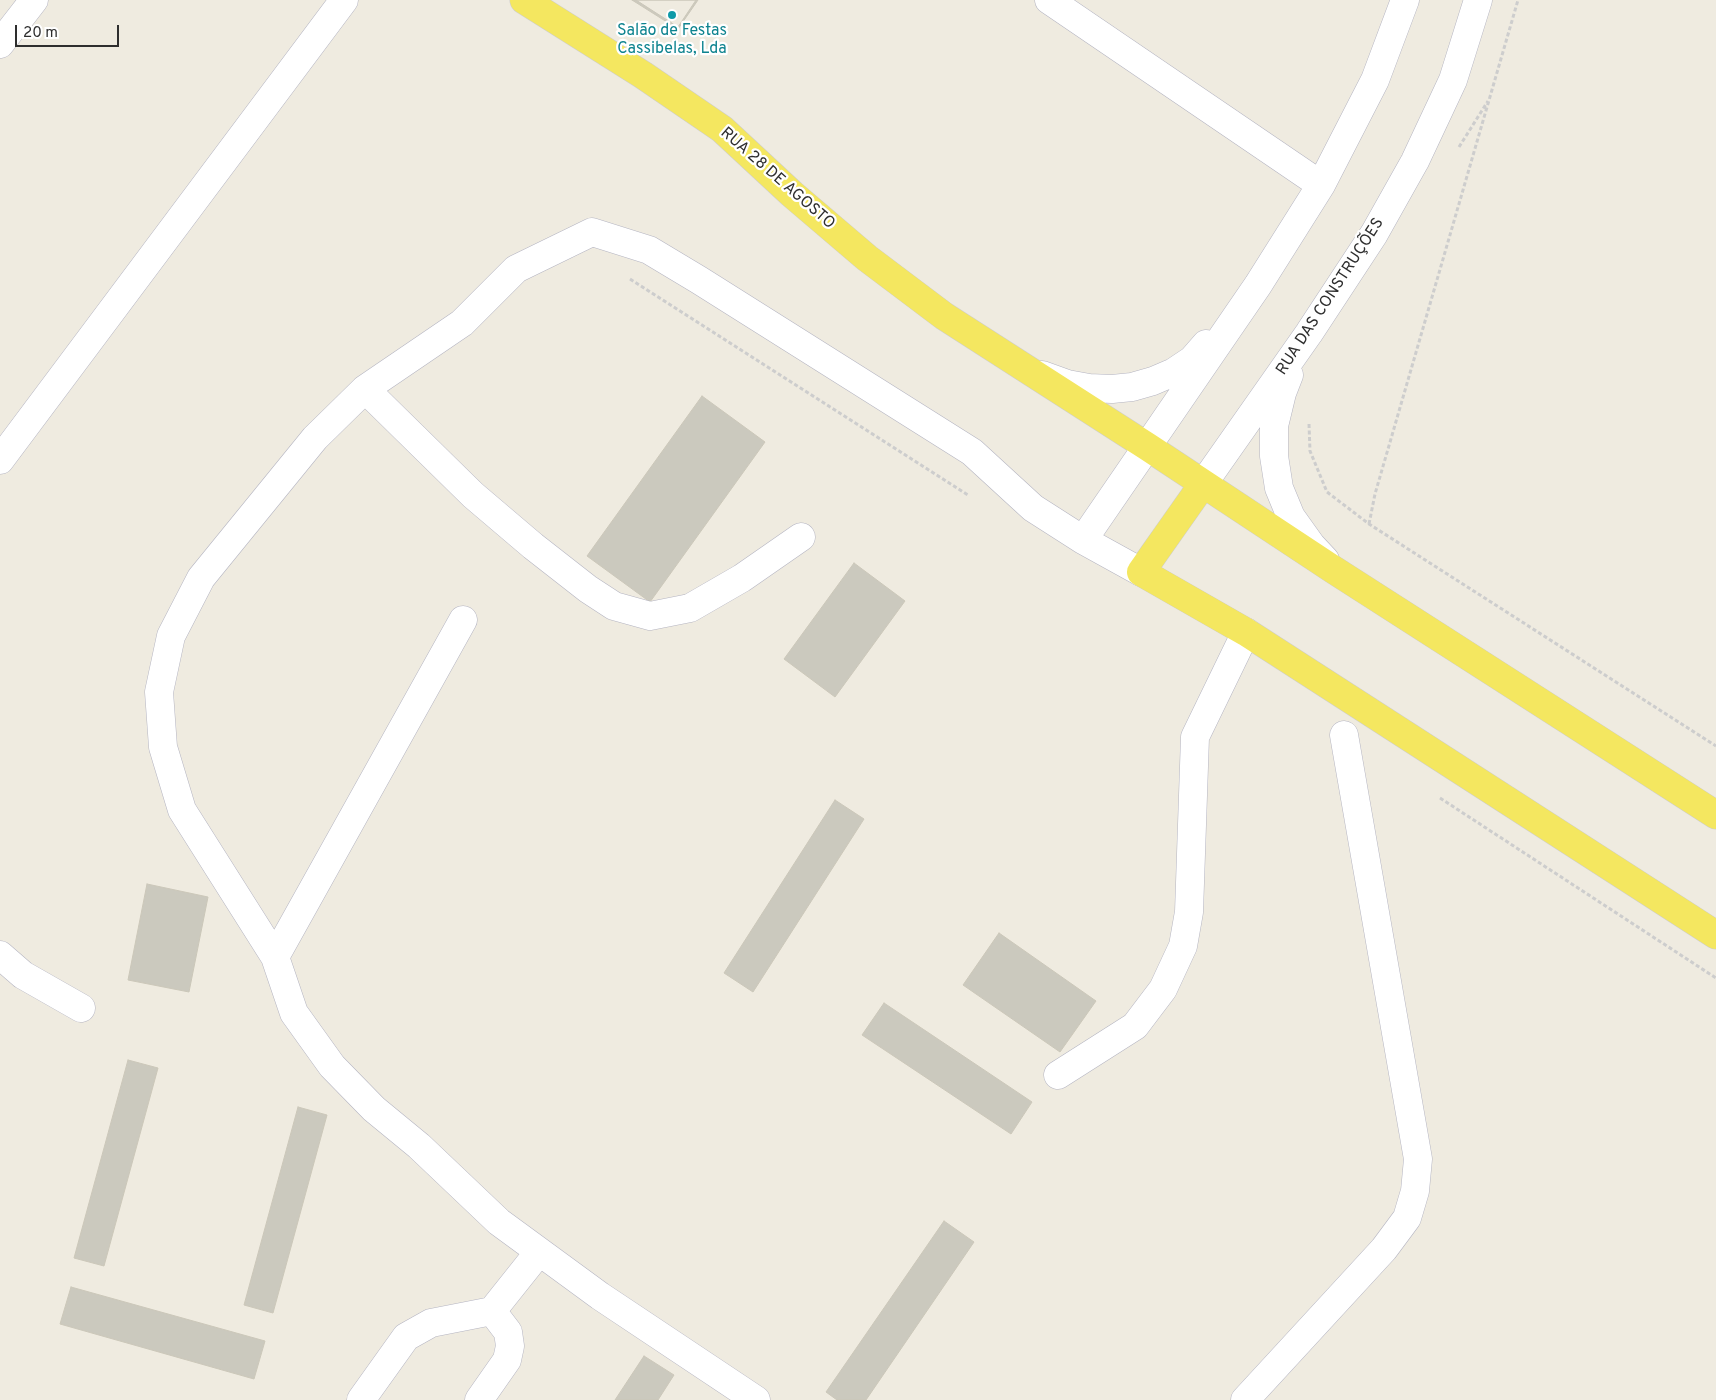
<!DOCTYPE html>
<html>
<head>
<meta charset="utf-8">
<style>
  body { margin:0 }
  #map { position:relative; width:1716px; height:1400px; overflow:hidden; background:#efebe0; font-family:Overpass,sans-serif }
  canvas { display:block }
  .scale { position:absolute; left:15px; top:25px; width:104px; height:22px; box-sizing:border-box; border:2px solid #2e2e2e; border-top:0; padding-left:6px; font-size:15px; line-height:18px; white-space:nowrap; color:#2e2e2e; -webkit-text-stroke:4px #fff; paint-order:stroke }
</style>
</head>
<body>
<div id="map">
<canvas width="1716" height="1400"></canvas>
<div class="scale">20 m</div>
</div>
<script>
const g = document.querySelector('canvas').getContext('2d');
g.lineJoin = 'round';
function paint(path, color) { g.fillStyle = color; g.fill(path, 'evenodd'); }
const poly = rows => new Path2D(rows.map(r => 'M' + r).join(''));
function strokePath(path, color, width, dash) { g.strokeStyle = color; g.lineWidth = width; g.lineCap = dash ? 'butt' : 'round'; g.setLineDash(dash || []); g.stroke(path); }
function drawText(font, color, halo, rows, align = 'center') {
  g.font = font + ' Overpass,sans-serif'; g.lineWidth = 4.5; g.setLineDash([]); g.textBaseline = 'middle'; g.strokeStyle = halo; g.fillStyle = color; for (const [text, x, y, turn = 0] of rows) {
    g.save(); g.translate(x, y); g.rotate((+turn || 0) * Math.PI / 180); g.textAlign = isNaN(turn) ? turn : align; if (halo) g.strokeText(text, 0, 0); g.fillText(text, 0, 0); g.restore();
  }
}
const building = poly([
  [632,0,698,0,678,29,632,0],
  [636,0,696,0,678,27,636,0],
  [702,396,765,442,650,602,587,556,702,396],
  [854,563,905,601,835,697,784,659,854,563],
  [835,800,864,819,753,992,724,973,835,800],
  [147,884,208,897,189,992,128,980,147,884],
  [999,933,1096,1001,1060,1052,963,985,999,933],
  [884,1003,1032,1102,1011,1134,862,1035,884,1003],
  [128,1060,158,1068,104,1266,74,1258,128,1060],
  [298,1107,327,1115,273,1313,244,1305,298,1107],
  [944,1221,974,1242,866,1400,837,1400,826,1392,944,1221],
  [71,1287,265,1341,254,1379,60,1324,71,1287],
  [644,1356,674,1375,658,1400,615,1400,644,1356]
]);
const path = poly([
  [1459,147,1488,101],
  [630,279,968,495],
  [1309,424,1310,451,1327,492,1369,524,1716,746],
  [1369,524,1375,494,1518,0],
  [1440,798,1716,978]
]);
const minor = poly([
  [1049,0,1321,185],
  [0,44,34,0],
  [1042,375,1067,384,1089,388,1112,389,1132,387,1153,381,1174,372,1192,360,1206,344],
  [1289,375,1282,393,1274,426,1274,456,1279,488,1291,517,1311,545,1325,560],
  [365,389,473,495,533,546,588,589,614,606,650,616,690,608,742,578,801,537],
  [0,460,344,0],
  [1203,484,1309,333,1374,234,1415,161,1453,80,1478,0],
  [1083,540,1258,285,1321,185,1375,80,1405,0],
  [0,955,23,975,81,1008],
  [275,957,463,620],
  [1058,1075,1135,1026,1163,989,1183,946,1189,912,1195,737,1246,632],
  [361,1400,406,1337,431,1323,492,1311,539,1252],
  [479,1400,507,1360,510,1346,508,1332,492,1311],
  [756,1400,600,1296,499,1222,419,1146,374,1109,332,1066,294,1013,275,957,182,810,163,747,159,692,171,636,201,578,315,438,365,389,462,323,516,269,592,232,649,250,699,280,972,452,1033,508,1083,540,1141,572],
  [1245,1400,1384,1249,1407,1218,1415,1191,1418,1159,1344,735]
]);
const major = poly([
  [524,0,643,75,722,129,792,194,867,258,944,316,1148,447,1334,570,1716,815],
  [1203,484,1141,572,1246,632,1716,935]
]);
const markers = [
  [672,15,5,"#0f9aa8"]
];
const cultureNames = [
  ["Salão de Festas",672,32],
  ["Cassibelas, Lda",672,50]
];
const streetNames = [
  ["RUA 28 DE AGOSTO",777,179,41],
  ["RUA DAS CONSTRUÇÕES",1331,297,-57]
];
paint(building, '#cbc9be');
strokePath(building, '#cbc7b9', 1);
strokePath(minor, '#b4b4c1', 29);
strokePath(major, '#cdcdcd', 29);
strokePath(path, '#cdcdcd', 3, [4, 2.5]);
strokePath(minor, '#fff', 28);
strokePath(major, '#f4e760', 28);
for (const [x, y, r, color] of markers) { const dot = new Path2D(); dot.arc(x, y, r, 0, 2 * Math.PI); g.fillStyle = color; g.fill(dot); strokePath(dot, '#fff', 2); }
drawText('16px', '#0d838f', '#fff', cultureNames);
drawText('16px', '#2e2e2e', '#fff', streetNames);
</script>
</body>
</html>
